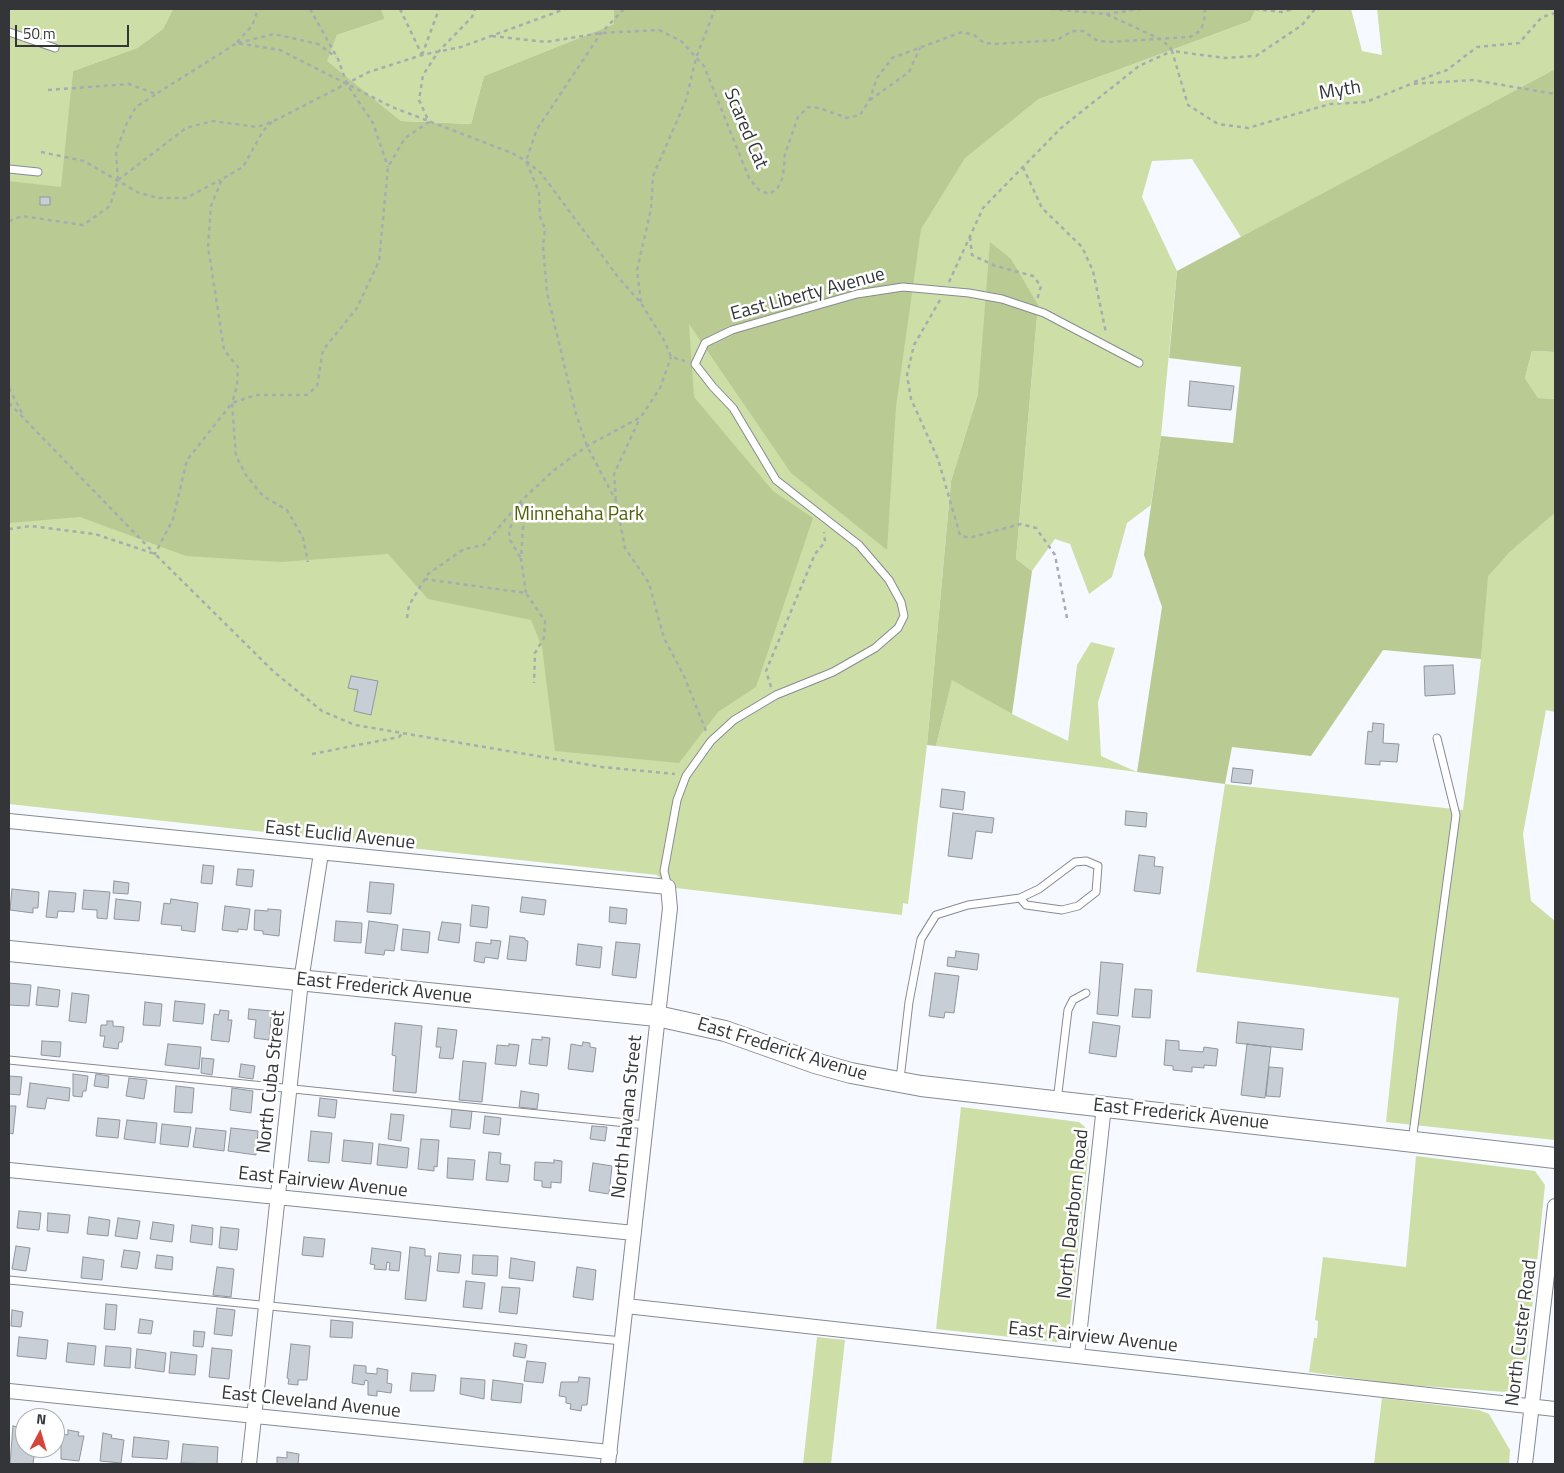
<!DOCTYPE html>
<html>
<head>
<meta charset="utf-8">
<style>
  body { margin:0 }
  #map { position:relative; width:1564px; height:1473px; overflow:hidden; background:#f6f9ff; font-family:"Titillium Web",sans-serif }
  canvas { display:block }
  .frame { position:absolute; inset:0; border:10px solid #333538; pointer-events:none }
  .north { position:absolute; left:15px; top:1408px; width:50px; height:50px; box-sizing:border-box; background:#fff; border:1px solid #adaeaf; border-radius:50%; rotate:6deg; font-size:14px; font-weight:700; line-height:20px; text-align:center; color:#333538 }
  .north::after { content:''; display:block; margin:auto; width:18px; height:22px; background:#d44639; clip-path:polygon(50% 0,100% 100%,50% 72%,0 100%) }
  .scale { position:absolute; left:15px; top:25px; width:114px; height:22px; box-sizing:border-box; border:2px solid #333538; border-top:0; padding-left:6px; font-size:15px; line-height:18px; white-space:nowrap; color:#333538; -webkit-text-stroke:4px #fff; paint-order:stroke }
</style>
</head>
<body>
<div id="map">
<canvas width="1564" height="1473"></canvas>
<div class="frame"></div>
<div class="north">N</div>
<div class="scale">50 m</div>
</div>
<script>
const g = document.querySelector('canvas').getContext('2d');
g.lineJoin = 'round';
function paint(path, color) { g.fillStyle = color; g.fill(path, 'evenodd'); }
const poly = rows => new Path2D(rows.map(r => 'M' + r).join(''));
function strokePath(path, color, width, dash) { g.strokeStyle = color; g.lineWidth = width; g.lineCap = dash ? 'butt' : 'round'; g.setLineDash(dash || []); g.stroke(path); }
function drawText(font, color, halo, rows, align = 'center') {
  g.font = font + ' "Titillium Web",sans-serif'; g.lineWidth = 5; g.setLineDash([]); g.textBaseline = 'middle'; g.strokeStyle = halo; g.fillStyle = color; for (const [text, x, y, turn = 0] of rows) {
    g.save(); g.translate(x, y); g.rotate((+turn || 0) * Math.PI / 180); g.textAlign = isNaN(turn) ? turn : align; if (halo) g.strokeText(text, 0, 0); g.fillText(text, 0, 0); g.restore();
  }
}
const green = poly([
  [9,9,173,9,163,29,137,48,73,71,70,109,977,148,1039,99,1250,21,1256,9,1351,9,1362,51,1382,55,1377,9,1555,9,1555,69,1241,237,1192,159,1152,161,1142,197,1177,271,1161,436,1151,505,1127,523,1112,577,1089,594,1070,544,1055,539,1032,571,1016,559,1038,305,978,394,951,481,927,745,908,904,903,903,902,915,668,887,657,875,9,804],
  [381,9,614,9,614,24,484,76,471,124,401,121,326,61,337,35,385,19],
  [1532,351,1555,352,1555,399,1538,398,1525,378],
  [1555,513,1555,712,1546,710,1523,834,1531,901,1555,921,1555,1140,1386,1122,1399,998,1196,972,1225,784,1463,810,1481,659,1487,576,1510,552],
  [1091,642,1115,648,1098,702,1101,756,1137,772,936,746,952,679,1012,714,1068,741,1077,665],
  [961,1107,1079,1122,1085,1127,1089,1147,1070,1324,1065,1336,1057,1342,936,1329],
  [1416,1156,1535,1171,1545,1185,1527,1357,1517,1383,1506,1392,1395,1384,1309,1372,1314,1338,1317,1338,1318,1321,1315,1320,1323,1257,1406,1267],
  [817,1337,845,1340,831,1464,803,1464],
  [1382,1398,1479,1410,1489,1414,1510,1450,1509,1464,1374,1464]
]);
const forest = poly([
  [173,9,381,9,385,19,337,35,327,61,401,121,471,124,484,76,614,24,614,9,1256,9,1250,21,1039,99,965,158,921,229,896,407,887,550,791,473,689,324,694,397,773,491,813,518,756,687,718,712,679,763,555,751,542,647,531,620,428,599,388,554,281,562,186,556,80,517,9,523,9,181,61,187,73,71,137,48,163,29],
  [1555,69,1555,352,1532,351,1525,378,1538,398,1555,399,1555,513,1510,552,1488,576,1481,659,1383,650,1311,756,1232,747,1225,784,1137,772,1162,607,1144,555,1161,436,1233,443,1241,367,1169,358,1177,271],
  [990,242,1011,259,1038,305,1016,559,1032,571,1012,714,952,680,936,746,927,745,951,481,978,394]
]);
const building = poly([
  [40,197,50,197,50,205,40,205,40,197],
  [1190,381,1234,386,1231,410,1188,406,1190,381],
  [1453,665,1455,694,1425,696,1424,666,1453,665],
  [351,676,378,681,371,715,354,711,358,690,348,688,351,676],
  [1373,723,1384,724,1383,743,1399,744,1397,762,1380,761,1380,765,1365,764,1368,731,1372,732,1373,723],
  [1233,768,1253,770,1251,784,1231,782,1233,768],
  [942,789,965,792,963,810,940,807,942,789],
  [1126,811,1147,813,1146,827,1125,825,1126,811],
  [953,813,994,818,992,833,976,831,972,859,948,856,953,813],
  [1139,855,1155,857,1154,866,1163,867,1160,894,1134,891,1139,855],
  [203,865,214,866,212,884,201,883,203,865],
  [238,869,254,870,252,887,236,885,238,869],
  [114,881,129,883,128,894,113,893,114,881],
  [370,882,394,884,391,914,367,912,370,882],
  [12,889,39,892,38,908,33,908,33,913,10,910,12,889],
  [84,890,110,892,107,919,97,918,97,910,82,909,84,890],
  [49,891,76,893,74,912,58,911,57,918,46,917,49,891],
  [522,897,546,900,544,915,520,912,522,897],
  [116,899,141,902,139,921,114,919,116,899],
  [171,899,198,903,195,932,181,930,182,926,161,924,164,903,170,904,171,899],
  [472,905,489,907,487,928,470,926,472,905],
  [225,906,250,909,247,930,238,929,238,932,222,930,225,906],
  [610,907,627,909,626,924,609,922,610,907],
  [268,909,281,910,279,936,263,934,263,931,254,930,255,910,268,911,268,909],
  [336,921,362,923,361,943,334,941,336,921],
  [369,921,398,925,394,951,385,950,384,955,365,953,369,921],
  [442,922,461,924,459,943,438,940,442,922],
  [403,929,430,932,428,953,401,950,403,929],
  [510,936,525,938,525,940,528,941,526,961,507,959,510,936],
  [491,940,501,941,498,959,485,957,484,963,474,961,476,942,491,944,491,940],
  [616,942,640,944,636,978,612,975,616,942],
  [578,944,602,947,600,968,576,965,578,944],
  [956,951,979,954,977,970,947,966,948,957,955,958,956,951],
  [1101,962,1123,964,1118,1016,1097,1014,1101,962],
  [935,973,959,976,954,1013,945,1012,944,1018,929,1016,935,973],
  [9,983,31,985,29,1006,9,1005,9,983],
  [38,987,60,990,58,1007,36,1005,38,987],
  [1135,989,1152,990,1150,1018,1132,1017,1135,989],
  [72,993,89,995,86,1023,69,1021,72,993],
  [175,1001,205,1004,203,1024,173,1021,175,1001],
  [145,1002,162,1004,160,1026,143,1025,145,1002],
  [249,1009,272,1011,269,1040,254,1038,256,1020,248,1019,249,1009],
  [220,1010,229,1011,228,1020,232,1020,229,1042,211,1040,214,1014,219,1015,220,1010],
  [107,1021,113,1021,113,1026,124,1027,122,1042,119,1042,118,1049,103,1047,105,1036,100,1036,101,1025,107,1025,107,1021],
  [1093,1022,1120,1026,1116,1057,1089,1053,1093,1022],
  [1238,1022,1304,1029,1302,1050,1236,1043,1238,1022],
  [395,1023,422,1026,416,1093,393,1091,396,1056,392,1055,395,1023],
  [438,1028,457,1030,453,1059,439,1058,441,1047,436,1047,438,1028],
  [542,1037,550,1038,547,1066,529,1064,532,1039,542,1040,542,1037],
  [1166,1040,1179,1041,1179,1050,1203,1052,1204,1047,1218,1049,1216,1066,1204,1065,1204,1068,1192,1067,1192,1072,1173,1070,1173,1066,1164,1065,1166,1040],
  [42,1041,61,1042,60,1057,41,1055,42,1041],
  [583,1042,590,1043,590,1047,596,1048,593,1072,568,1069,571,1044,582,1046,583,1042],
  [168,1044,201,1047,199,1069,165,1065,168,1044],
  [509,1044,519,1045,516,1066,495,1064,497,1045,509,1046,509,1044],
  [1247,1044,1271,1047,1265,1098,1241,1095,1247,1044],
  [202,1058,214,1059,212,1075,201,1073,202,1058],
  [463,1061,486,1063,482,1102,459,1100,463,1061],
  [241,1064,255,1066,253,1079,239,1077,241,1064],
  [1269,1067,1283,1068,1280,1097,1266,1096,1269,1067],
  [73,1074,88,1076,86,1091,83,1091,82,1097,73,1096,73,1074],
  [96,1074,109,1076,108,1088,94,1086,96,1074],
  [9,1076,22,1077,20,1095,9,1094,9,1076],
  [129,1078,147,1080,144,1099,126,1096,129,1078],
  [30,1083,70,1088,69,1101,47,1098,45,1109,27,1107,30,1083],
  [176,1086,194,1088,192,1113,174,1112,176,1086],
  [232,1088,253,1091,251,1113,230,1110,232,1088],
  [521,1091,539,1094,537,1109,519,1107,521,1091],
  [320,1098,337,1100,335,1118,318,1116,320,1098],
  [9,1106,16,1106,13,1134,9,1133,9,1106],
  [452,1109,472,1111,470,1129,450,1127,452,1109],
  [391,1114,404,1115,401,1141,388,1139,391,1114],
  [485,1116,501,1118,499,1135,483,1133,485,1116],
  [98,1118,120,1120,118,1138,96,1136,98,1118],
  [127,1120,157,1123,155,1143,124,1139,127,1120],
  [162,1124,191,1127,188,1147,160,1144,162,1124],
  [592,1126,607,1127,605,1141,590,1139,592,1126],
  [196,1128,226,1131,224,1151,193,1147,196,1128],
  [231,1128,258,1131,256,1155,228,1151,231,1128],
  [311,1131,332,1133,329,1163,308,1161,311,1131],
  [421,1139,439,1140,437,1167,434,1166,434,1171,418,1169,421,1139],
  [344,1140,373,1143,371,1164,342,1161,344,1140],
  [379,1144,409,1148,407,1168,377,1165,379,1144],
  [489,1152,501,1153,500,1164,510,1165,508,1182,486,1180,489,1152],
  [448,1158,475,1160,473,1180,447,1178,448,1158],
  [554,1160,562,1161,561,1183,551,1182,551,1188,542,1187,542,1181,534,1180,535,1162,554,1163,554,1160],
  [593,1163,612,1166,609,1194,589,1191,593,1163],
  [19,1211,41,1213,39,1230,17,1228,19,1211],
  [48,1213,70,1215,68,1233,47,1231,48,1213],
  [89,1217,110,1220,108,1236,87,1234,89,1217],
  [118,1218,140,1221,137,1239,115,1236,118,1218],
  [153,1222,174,1225,172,1242,150,1239,153,1222],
  [192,1225,213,1228,212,1245,190,1242,192,1225],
  [221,1227,239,1229,237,1250,219,1248,221,1227],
  [304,1237,325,1239,323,1257,302,1255,304,1237],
  [16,1246,30,1248,26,1271,12,1269,16,1246],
  [410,1247,425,1249,425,1256,431,1256,426,1301,405,1299,410,1247],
  [372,1248,401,1252,399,1271,389,1270,390,1263,387,1262,386,1270,374,1269,375,1265,370,1264,372,1248],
  [124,1250,140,1252,137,1269,121,1267,124,1250],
  [439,1253,461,1255,459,1273,437,1271,439,1253],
  [157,1255,173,1257,172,1270,155,1268,157,1255],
  [473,1255,498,1256,497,1276,472,1274,473,1255],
  [83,1257,104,1260,102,1280,81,1278,83,1257],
  [511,1258,535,1262,533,1281,509,1278,511,1258],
  [217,1267,234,1269,231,1297,213,1295,217,1267],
  [577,1267,596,1270,593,1300,573,1297,577,1267],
  [466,1281,485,1283,482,1309,463,1307,466,1281],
  [502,1287,520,1288,517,1314,499,1312,502,1287],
  [106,1304,117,1305,115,1330,104,1329,106,1304],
  [217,1308,235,1310,232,1336,214,1334,217,1308],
  [12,1310,23,1312,21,1327,11,1326,12,1310],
  [140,1319,153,1321,151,1334,138,1333,140,1319],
  [331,1320,353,1322,352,1338,330,1337,331,1320],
  [194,1331,205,1332,203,1347,193,1346,194,1331],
  [19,1337,48,1340,46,1359,17,1356,19,1337],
  [68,1343,96,1346,94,1365,66,1362,68,1343],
  [515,1343,527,1345,525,1358,513,1356,515,1343],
  [291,1344,310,1346,307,1380,298,1380,298,1385,288,1384,289,1379,287,1378,291,1344],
  [106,1346,131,1348,130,1368,104,1366,106,1346],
  [212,1348,232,1350,229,1379,209,1377,212,1348],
  [137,1349,166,1353,164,1372,135,1368,137,1349],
  [171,1352,197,1355,195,1375,169,1373,171,1352],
  [527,1361,546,1363,543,1383,524,1381,527,1361],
  [354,1365,366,1366,366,1373,377,1374,377,1368,388,1370,387,1383,392,1384,391,1393,377,1391,377,1396,368,1395,368,1381,365,1380,364,1385,352,1383,354,1365],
  [412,1373,436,1375,434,1391,410,1391,412,1373],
  [579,1377,590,1378,587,1405,582,1405,581,1411,570,1409,571,1404,566,1403,566,1397,559,1396,561,1382,578,1382,579,1377],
  [461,1378,485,1380,484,1399,460,1394,461,1378],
  [493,1380,523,1384,521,1403,491,1400,493,1380],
  [13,1426,25,1428,25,1448,35,1448,33,1464,10,1464,13,1426],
  [68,1430,79,1432,78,1436,84,1436,79,1461,61,1459,61,1444,55,1443,55,1433,68,1435,68,1430],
  [103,1433,112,1435,111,1438,124,1440,121,1463,100,1461,103,1433],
  [134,1437,169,1441,167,1459,132,1457,134,1437],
  [183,1444,218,1447,217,1464,181,1463,183,1444],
  [287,1452,299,1454,298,1464,277,1464,277,1457,287,1458,287,1452]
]);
const path = poly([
  [310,9,338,59,347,84,373,123,388,167],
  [400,9,422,55],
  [624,9,601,33,537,129,526,161,539,192,540,216,545,229,543,246,547,293,576,414,587,446,616,501,625,548,649,583,664,638,684,676,706,731],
  [1051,9,1106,14,1158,38,1169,46,1172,51,1225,58,1256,56,1302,25,1315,9],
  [1255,9,1282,12,1293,9],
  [1106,14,1141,9],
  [492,36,546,42,601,33,659,30,681,41,704,66,749,178,759,190,769,194,777,189,783,177,785,154,798,117,808,107,819,108,847,118,860,115,869,101,877,78,892,58,962,32,974,35,984,43,996,44,1057,40,1072,31,1083,31,1098,41,1111,42,1190,37,1200,31,1204,22,1205,9],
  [237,42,252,26,258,9],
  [238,43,274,34,318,44,336,57],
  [422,55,439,9],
  [1414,82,1447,70,1477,47,1519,43,1542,17,1555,13],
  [48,90,129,84,156,94,237,43,280,50,392,107,512,153,526,161,541,173,618,277,641,303,665,342,671,357,685,361],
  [870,100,909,72,920,48],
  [272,122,263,131,243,167,222,179,211,206,208,246,224,350,238,367,237,386,232,403,236,456,246,475,263,496,287,510,303,538,308,562],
  [41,152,84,161,139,193,159,198,186,198,220,180],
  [1023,167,1042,208,1082,247,1093,271,1106,333],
  [118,180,186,128,213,121,257,127,272,122,369,72,422,55,461,47,565,9],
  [9,221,22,216,83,225,110,206,118,180,116,151,127,123,136,107,156,94],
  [970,237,972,255,993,265,1033,276,1041,286,1037,300],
  [949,282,983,208,1061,128,1139,66,1172,51,1188,105,1218,124,1248,128,1330,104,1366,102,1411,84,1473,80,1555,94],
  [940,300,914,345,907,375,911,399,938,459,960,535,969,538,1021,524,1036,528,1055,555,1067,618],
  [641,302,637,270,651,209,653,176,686,100,696,58,715,9],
  [9,388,24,417],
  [9,403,155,554,173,519,187,460,232,403,256,395,307,395,317,386,323,350,357,308,379,261,388,167,405,138,429,122,419,100,423,75,438,52,472,17,475,9],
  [616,500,614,474,640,418],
  [521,502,523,527,521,559,526,593],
  [9,529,31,526,95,534,155,554,274,672,322,711,355,725,602,767,675,774],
  [520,557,510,540,509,531,520,502],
  [424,579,526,593,545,621,544,638,535,653,534,683],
  [407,618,409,605,428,574,464,549,484,545,521,501,553,471,587,446,641,417,660,388,671,357],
  [771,687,766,671,815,554,825,542,824,532],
  [312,754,399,737,403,733]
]);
const service = poly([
  [9,32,55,48],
  [9,169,38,172],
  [668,887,664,871,677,800,686,776,711,741,734,720,776,695,833,672,875,648,898,628,904,616,901,602,889,580,859,545,776,480,733,408,713,387,695,364,705,343,732,330,794,312,857,294,903,287,969,293,1002,299,1044,313,1139,363],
  [9,1060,646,1125],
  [900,1079,909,1002,921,939,936,915,968,905,1020,898,1039,889,1075,862,1086,861,1098,866,1096,892,1078,906,1062,910,1026,905,1020,898],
  [1057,1101,1068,1010,1073,1000,1086,993],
  [1412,1141,1456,815,1437,738],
  [9,1280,622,1341]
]);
const minor = poly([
  [9,821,668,887,670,908,608,1464],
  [9,1170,634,1233],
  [626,1306,1555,1409],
  [1077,1355,1104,1106],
  [9,1391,610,1452],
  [249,1464,301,981,321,853],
  [1525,1464,1555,1206]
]);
const secondary = poly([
  [9,951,657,1016,725,1031,815,1063,851,1073,921,1086,1555,1158]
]);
const streetNames = [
  ["Myth",1340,91,-9],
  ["Scared Cat",745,129,67],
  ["East Liberty Avenue",808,295,-15],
  ["East Euclid Avenue",340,836,6],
  ["East Frederick Avenue",384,989,6],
  ["East Frederick Avenue",782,1050,17],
  ["North Cuba Street",272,1082,-84],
  ["East Frederick Avenue",1181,1115,6],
  ["North Havana Street",628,1117,-84],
  ["East Fairview Avenue",323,1183,6],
  ["North Dearborn Road",1074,1214,-84],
  ["North Custer Road",1522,1333,-83],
  ["East Fairview Avenue",1093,1338,6],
  ["East Cleveland Avenue",311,1403,6]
];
const parkNames = [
  ["Minnehaha Park",579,515]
];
paint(green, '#cddfa6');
paint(forest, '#b9cb93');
paint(building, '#c8ced6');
strokePath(building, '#91969e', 1);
strokePath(service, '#868b93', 9);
strokePath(minor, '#868b93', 16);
strokePath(secondary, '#868b93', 22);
strokePath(path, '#a9abb0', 2.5, [4, 4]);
strokePath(service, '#fff', 7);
strokePath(minor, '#fff', 14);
strokePath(secondary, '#fff', 20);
drawText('19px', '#333538', '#fff', streetNames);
drawText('19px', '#4d6007', '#fff', parkNames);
</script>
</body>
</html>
